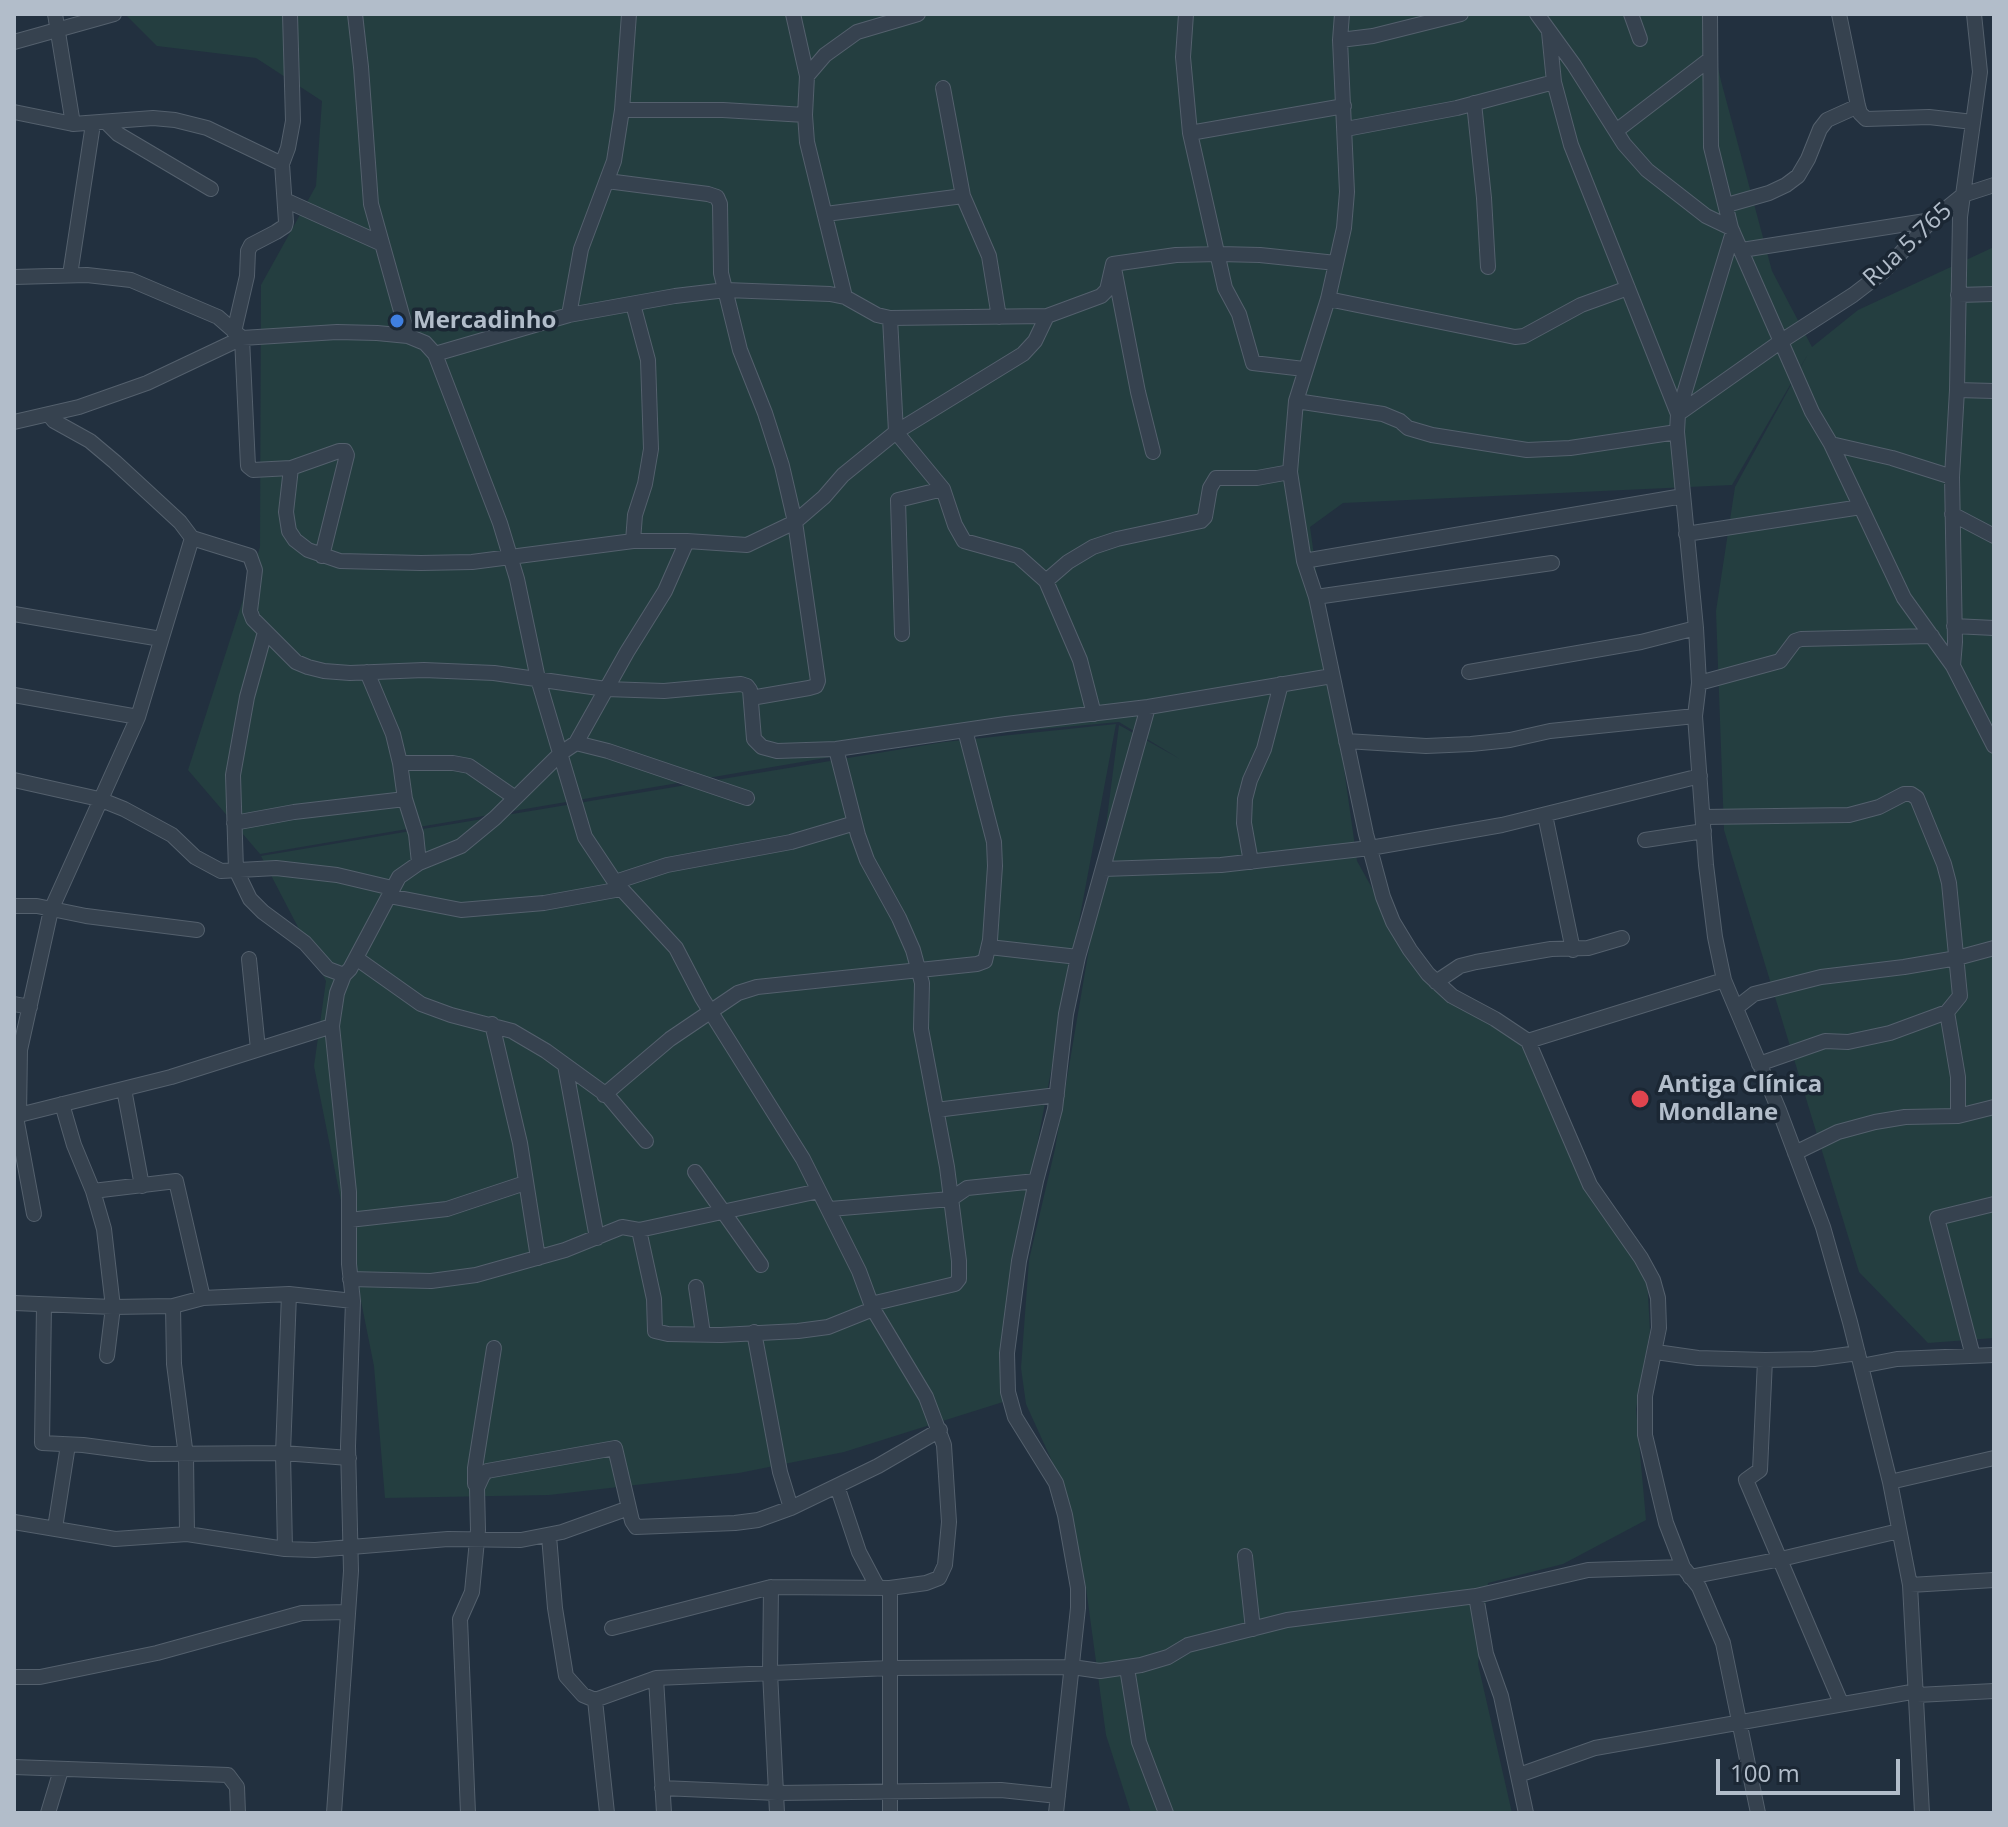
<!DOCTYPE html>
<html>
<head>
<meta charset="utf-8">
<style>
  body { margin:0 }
  #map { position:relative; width:2008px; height:1827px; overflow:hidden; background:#22303f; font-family:"Open Sans",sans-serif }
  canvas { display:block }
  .frame { position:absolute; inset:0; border:16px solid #b2bdca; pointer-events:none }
  .scale { position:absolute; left:1716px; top:1759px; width:184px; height:36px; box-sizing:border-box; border:4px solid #b2bdca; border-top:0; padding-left:10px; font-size:24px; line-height:28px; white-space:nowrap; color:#b2bdca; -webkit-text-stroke:6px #1b2734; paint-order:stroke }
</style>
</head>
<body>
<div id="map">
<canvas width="2008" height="1827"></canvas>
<div class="frame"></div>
<div class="scale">100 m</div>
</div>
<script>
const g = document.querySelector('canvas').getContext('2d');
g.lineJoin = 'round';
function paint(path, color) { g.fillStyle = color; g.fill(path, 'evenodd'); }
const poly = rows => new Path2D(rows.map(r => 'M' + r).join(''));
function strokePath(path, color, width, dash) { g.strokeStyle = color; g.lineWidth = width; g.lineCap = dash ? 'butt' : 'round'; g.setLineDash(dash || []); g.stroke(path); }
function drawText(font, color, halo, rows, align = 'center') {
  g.font = font + ' "Open Sans",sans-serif'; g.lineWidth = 7; g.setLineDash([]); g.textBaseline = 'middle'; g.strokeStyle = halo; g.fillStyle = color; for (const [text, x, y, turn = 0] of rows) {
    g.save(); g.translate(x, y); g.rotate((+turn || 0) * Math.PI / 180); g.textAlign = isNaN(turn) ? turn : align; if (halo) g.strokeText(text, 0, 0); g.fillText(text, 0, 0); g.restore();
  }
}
const green = poly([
  [125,14,1706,14,1721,81,1772,271,1812,347,1858,310,1994,247,1994,1338,1928,1343,1859,1272,1724,830,1716,611,1735,487,1808,354,1732,485,1343,503,1310,527,1357,861,1417,969,1451,1004,1471,1009,1526,1045,1538,1073,1647,1278,1650,1331,1636,1409,1646,1520,1563,1564,1488,1583,1478,1664,1512,1813,1131,1813,1106,1735,1086,1588,1070,1517,1051,1459,1026,1404,1021,1368,1029,1260,1055,1149,1094,919,1119,725,1180,759,1119,722,943,738,260,854,188,770,260,547,261,285,316,186,322,101,256,58,157,46],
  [1116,724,1015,1263,1004,1364,1003,1402,844,1452,739,1473,549,1495,385,1498,374,1366,314,1066,326,981,261,856,944,742]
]);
const street = poly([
  [55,14,73,124],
  [355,14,361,67,371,204,408,336],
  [793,14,807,76,805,115,807,142,845,297],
  [1186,14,1183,57,1190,133,1225,288,1239,314,1253,363,1304,369],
  [1342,14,1340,40,1347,192,1344,228,1328,299,1296,401,1290,472,1304,561,1316,597,1366,834,1383,897,1393,922,1410,950,1428,974,1452,996,1495,1019,1528,1041,1590,1185,1641,1258,1653,1280,1658,1298,1659,1328,1645,1396,1645,1435,1666,1523,1683,1567,1699,1587,1723,1643,1758,1813],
  [1537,14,1574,65,1624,144,1647,170,1706,216,1731,228],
  [1631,14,1640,39],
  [1710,14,1711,147,1731,228,1812,412,1831,444,1904,598,1953,666,1994,746],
  [1839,14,1858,106,1860,113,1866,119,1929,117,1973,122],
  [1549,32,1554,82,1571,145,1678,414],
  [1340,40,1373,36,1461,14],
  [14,42,114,14],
  [807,76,825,55,857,32,918,14],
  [943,88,963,196,989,256,999,317],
  [1474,103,1484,198,1488,267],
  [622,110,723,110,805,115],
  [14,112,73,124,153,118,175,120,207,128,282,164],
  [106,122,118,134,211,189],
  [1346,129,1457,108,1554,82],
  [1616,131,1710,59],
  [1190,133,1344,106],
  [607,181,708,194,717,197,720,204,721,273,740,350,765,413,782,466,795,522,818,681,816,686,809,688,751,698],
  [287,201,380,243],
  [1727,205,1769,193,1786,185,1798,176,1808,159,1820,129,1827,120,1858,106],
  [826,214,963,196],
  [1733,232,1678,414,1677,432,1696,628,1699,683,1695,716,1706,865,1715,937,1724,980,1779,1110,1823,1227,1850,1322,1890,1482,1910,1585,1922,1813],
  [1742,250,1932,220],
  [1114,268,1138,392,1153,452],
  [70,275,93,124],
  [14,277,87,275,131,280,218,317,242,338,248,466,253,470,291,468,286,512,289,531,295,540,308,550,340,561,421,563,472,562,633,541,687,541,747,545,795,522,824,497,843,475,896,432,1023,354,1035,341,1047,316,1101,296,1107,290,1113,264,1176,255,1219,254,1260,255,1336,263],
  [1958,295,1994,294],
  [1328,299,1515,337,1524,336,1581,305,1628,288],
  [633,304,648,360,651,449,645,484,635,515,633,541],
  [569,315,581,249,614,161,622,110,629,14],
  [890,318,896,432,943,489,955,525,964,541,1018,556,1046,581,1080,660,1094,714],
  [234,332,247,276,248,251,251,245,276,232,285,226,286,222,282,164,288,148,293,121,290,14],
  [435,354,569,315,675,296,726,290,830,294,845,297,877,315,890,318,1047,316],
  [1957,390,1994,391],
  [1296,401,1383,414,1400,421,1408,428,1432,435,1527,450,1570,448,1677,432],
  [1678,414,1780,342,1853,295,1883,272,1932,220,1963,195,1980,72,1974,14],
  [14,422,79,407,147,383,242,338,337,332,377,333,408,336,425,343,435,354,500,523,517,579,538,679,585,837,615,882,676,948,702,998,803,1159,859,1271,873,1309,926,1397,944,1445,949,1522,945,1565,939,1578,926,1583,890,1588,771,1587,612,1628],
  [1831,444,1892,458,1952,477],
  [291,468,339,451,345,451,347,455,322,556],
  [1952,514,1994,536],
  [1686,534,1861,507],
  [192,538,250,556,255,570,250,611,253,619,296,662,308,667,324,671,350,673,424,670,494,673,606,689,664,691,741,684,747,686,750,690,754,739,762,747,777,751,836,749,1006,724,1148,707,1332,676],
  [1304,561,1683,496],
  [1046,581,1068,562,1093,547,1117,539,1201,521,1205,517,1210,488,1216,478,1257,478,1290,472],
  [1316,597,1552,563],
  [14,614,161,639],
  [1954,626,1994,628],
  [265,632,247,697,233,775,236,870,250,899,263,912,305,943,328,969,344,975],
  [902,634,898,500,943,489],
  [1953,666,1955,642,1952,477,1957,390,1960,217,1963,195,1994,185],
  [367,672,393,734,400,763,405,799,416,834,419,863],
  [1469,672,1641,642,1696,628],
  [1699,683,1780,661,1795,641,1801,639,1932,636],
  [14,695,138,717],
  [1346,741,1426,746,1471,744,1510,740,1550,731,1695,716],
  [576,743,608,751,747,798],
  [836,749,858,835,867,860,899,918,913,950,922,983,921,1029,947,1167,959,1261,959,1279,955,1284,871,1304],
  [400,763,453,763,469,766,514,797],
  [14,780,99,799,124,809,172,835,195,857,221,871,276,868,337,875,392,888],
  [1545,815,1573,950],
  [1703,817,1849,815,1879,807,1904,794,1911,794,1917,798,1944,864,1949,883,1960,996,1947,1012,1958,1077,1958,1116],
  [234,823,294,812,405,799],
  [1645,840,1704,831],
  [1251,862,1244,823,1245,799,1250,780,1264,749,1281,684],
  [1103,869,1221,865,1370,848,1502,825,1700,776],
  [615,882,667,865,791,842,855,823],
  [389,896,461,910,544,903,621,889],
  [14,906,37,906,86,916,197,930],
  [989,947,1078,957],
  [356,958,421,1004,451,1015,512,1031,546,1051,608,1096,646,1141],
  [249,959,258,1049],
  [1436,982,1460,966,1476,962,1551,949,1588,948,1622,938],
  [14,1004,30,1007],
  [1736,1008,1754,994,1821,977,1904,967,1957,958,1994,948],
  [492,1024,520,1143,538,1258],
  [1528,1041,1724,980],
  [1759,1064,1825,1041,1848,1042,1890,1033,1947,1012],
  [565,1065,597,1238],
  [124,1089,142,1186],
  [604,1095,670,1039,738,993,757,987,977,964,985,961,990,940,995,866,994,842,965,730],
  [62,1104,74,1145,93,1191,104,1229,113,1307,107,1356],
  [936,1110,1057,1095],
  [19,1115,20,1050,51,910,138,717,192,538,180,522,115,462,90,441,54,421,49,415],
  [16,1117,34,1214],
  [14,1119,19,1115,171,1077,332,1026],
  [1795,1153,1838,1132,1875,1122,1905,1117,1958,1116,1994,1107],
  [695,1172,761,1265],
  [93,1191,176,1181,203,1298],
  [830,1209,951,1199,967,1188,1036,1181],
  [349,1220,447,1209,525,1183],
  [639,1230,654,1299,655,1331,668,1334,721,1335,798,1331,828,1327,873,1309],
  [350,1279,431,1281,476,1275,565,1250,622,1227,639,1230,819,1191],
  [696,1287,703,1334],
  [14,1303,113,1307,173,1306,203,1298,289,1294,353,1301],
  [44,1305,42,1443,83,1445,151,1454,283,1453,349,1458],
  [173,1306,174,1364,186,1456,187,1534],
  [754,1332,780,1472,791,1508],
  [1656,1352,1698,1358,1765,1360,1814,1359,1858,1353],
  [1973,1356,1937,1218,1994,1204],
  [1765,1360,1760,1470,1746,1480,1841,1703],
  [1861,1366,1897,1359,1994,1355],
  [1890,1482,1994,1458],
  [475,1484,475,1468,494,1348],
  [837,1486,859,1552,878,1588],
  [14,1522,115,1539,187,1534,285,1549,315,1550,448,1539,521,1540,562,1532,629,1508],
  [55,1528,68,1445],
  [549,1536,555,1608,566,1676,583,1695,595,1700,656,1678,664,1813],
  [285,1549,283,1453,289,1294],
  [1245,1556,1253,1629],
  [1690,1577,1781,1559,1899,1531],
  [1910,1585,1994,1580],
  [771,1587,770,1672,777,1813],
  [1476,1596,1486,1654,1501,1696,1526,1813],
  [1127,1668,1139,1742,1166,1813],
  [14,1677,40,1677,157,1653,302,1613,348,1612],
  [656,1678,889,1668,1072,1667,1100,1671,1141,1665,1168,1657,1188,1645,1287,1620,1476,1596,1588,1570,1683,1567],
  [1917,1695,1994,1691],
  [595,1700,607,1813],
  [14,1767,228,1775,237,1787,238,1813],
  [1519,1775,1595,1748,1917,1691],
  [662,1788,777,1793,1001,1790,1058,1796],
  [48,1813,61,1770],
  [334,1813,351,1571,348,1446,353,1301,349,1264,349,1192,332,1026,337,993,344,975,350,969,399,877,419,863,461,846,495,818,561,753,576,743,627,652,665,591,687,541],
  [468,1813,460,1619,472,1592,478,1530,477,1488,483,1475,487,1471,615,1448,632,1521,636,1527,735,1523,758,1520,791,1508,878,1466,940,1430],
  [890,1813,890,1588],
  [1056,1813,1078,1608,1078,1588,1065,1515,1056,1483,1015,1417,1008,1392,1007,1353,1019,1261,1036,1181,1055,1109,1066,1014,1078,957,1148,707]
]);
const markers = [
  [397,321,8,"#3f7fe0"],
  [1640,1099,10,"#e0444e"]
];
const streetNames = [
  ["Rua 5.765",1908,245,-43]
];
const poiNames = [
  ["Mercadinho",413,321],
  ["Antiga Clínica",1658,1085],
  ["Mondlane",1658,1113]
];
paint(green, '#243e40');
strokePath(street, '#54606d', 16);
strokePath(street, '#36424f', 14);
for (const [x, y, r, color] of markers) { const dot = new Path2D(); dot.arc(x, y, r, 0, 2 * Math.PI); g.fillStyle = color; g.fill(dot); strokePath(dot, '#1b2734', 3); }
drawText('24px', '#b2bdca', '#1b2734', streetNames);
drawText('bold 24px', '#b2bdca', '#1b2734', poiNames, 'left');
</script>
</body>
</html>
